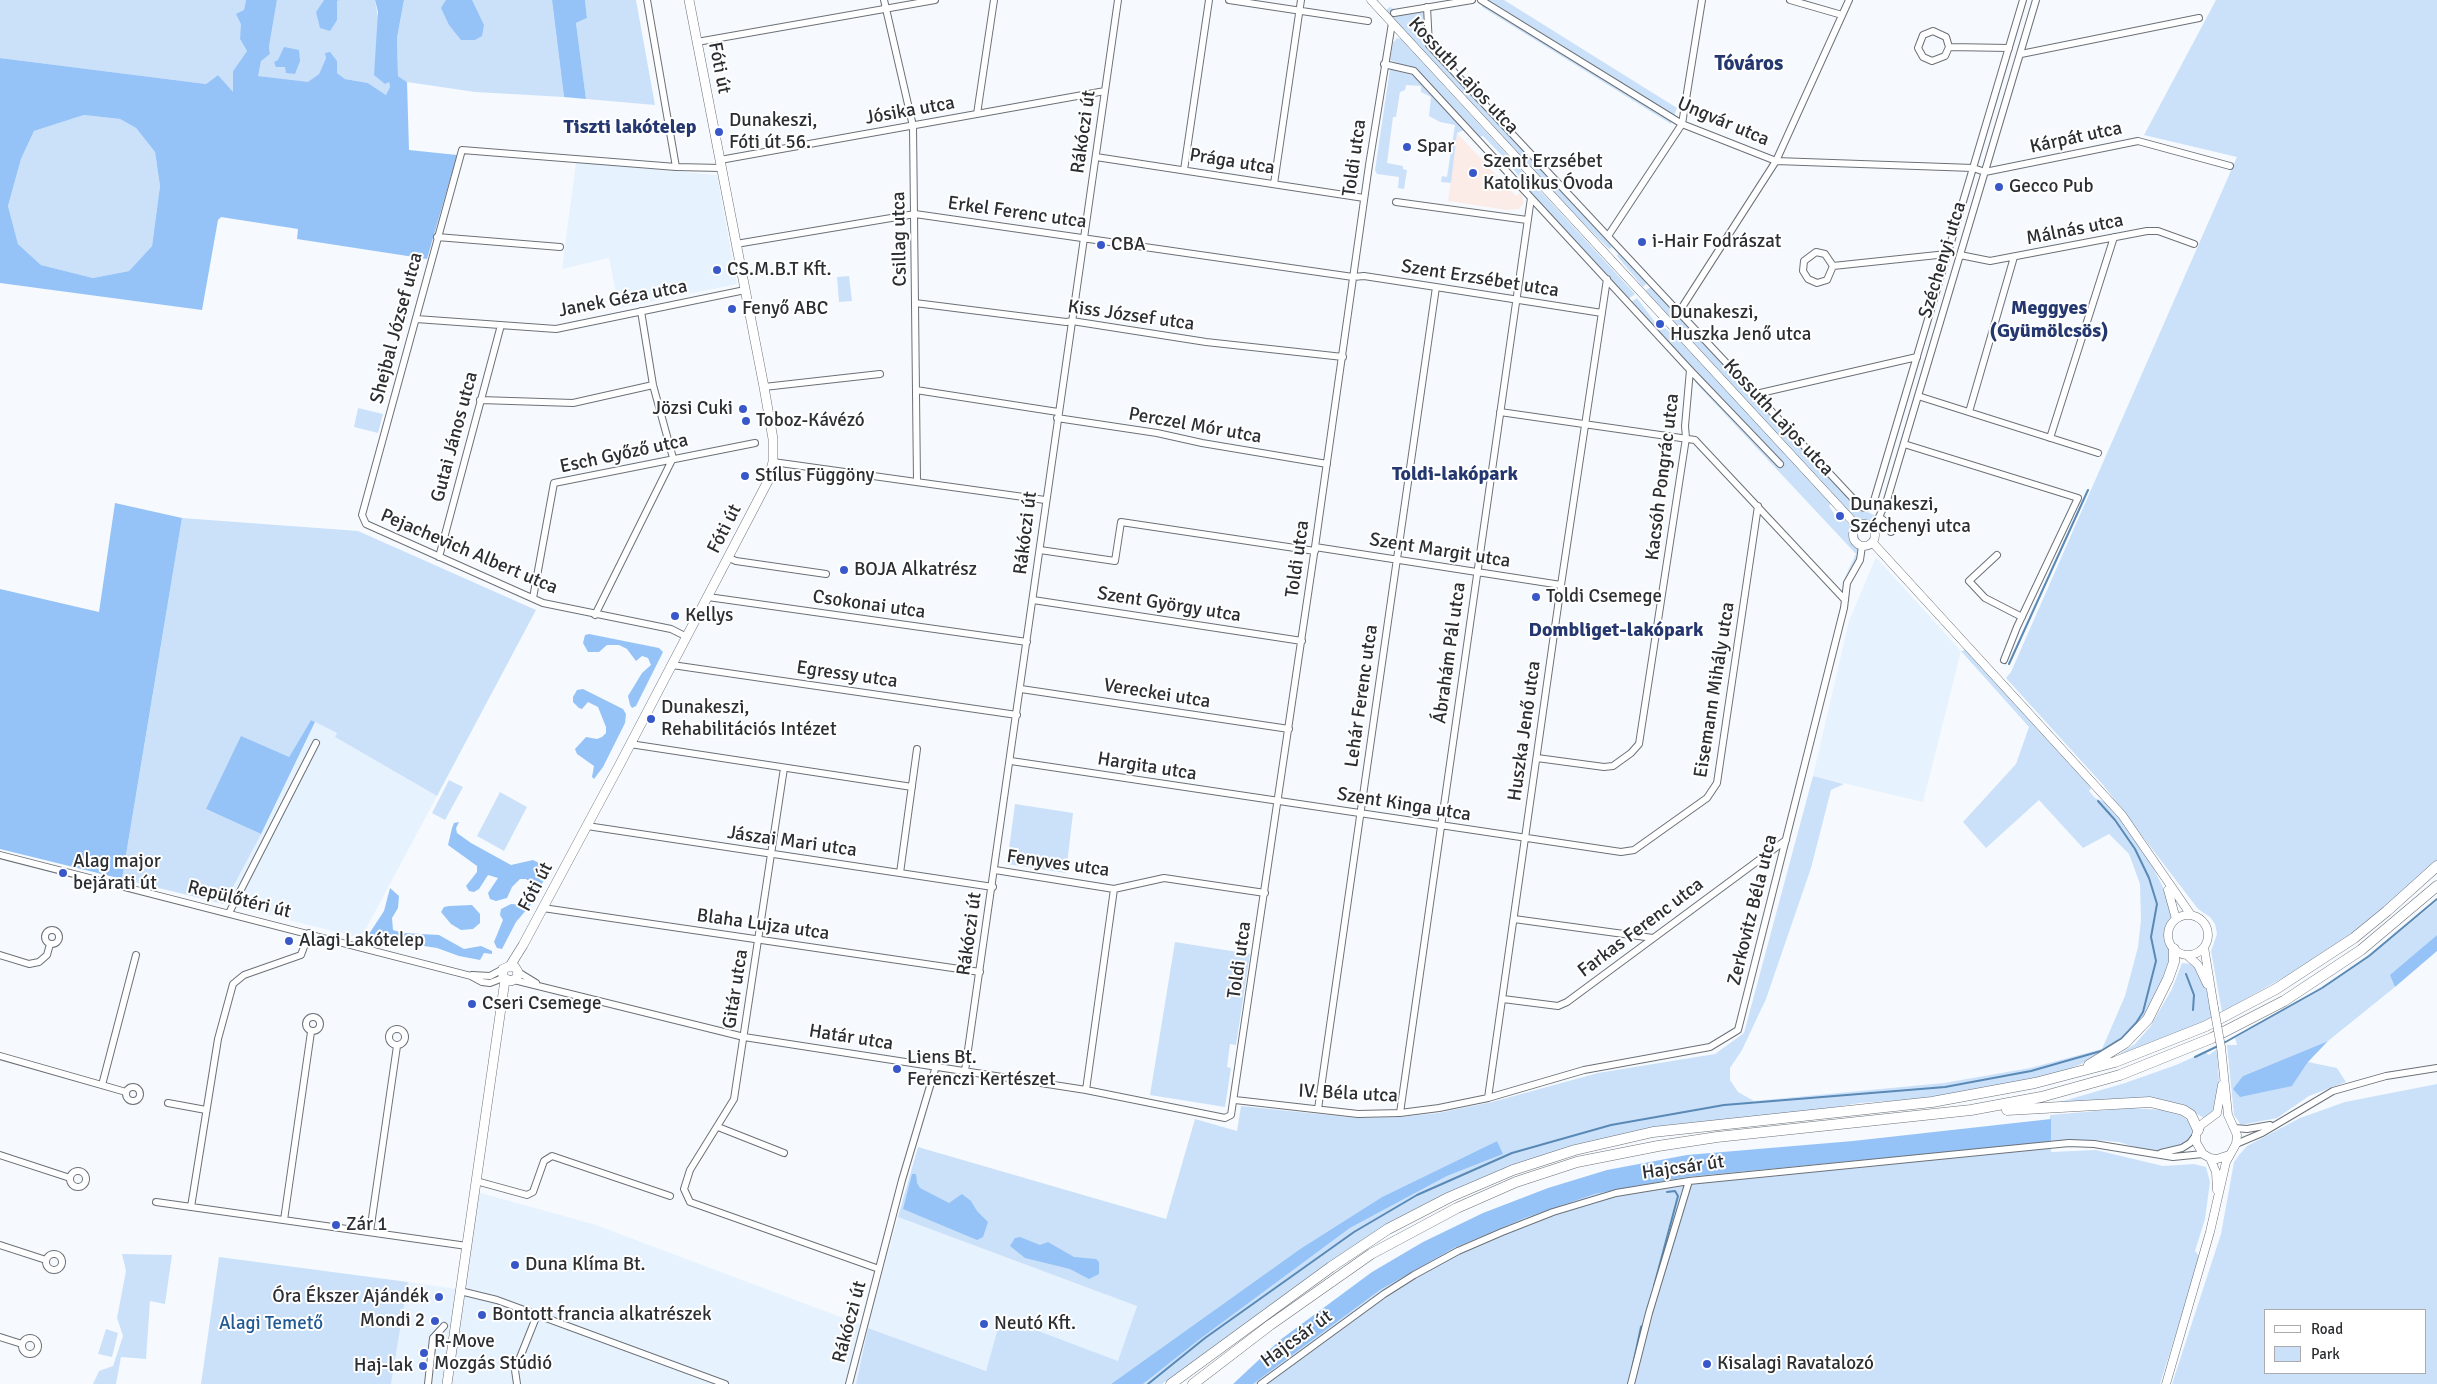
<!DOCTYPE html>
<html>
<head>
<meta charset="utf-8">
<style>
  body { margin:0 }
  #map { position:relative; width:2437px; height:1384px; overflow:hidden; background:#f6fafe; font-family:Signika,sans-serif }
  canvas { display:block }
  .legend { position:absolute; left:2264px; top:1309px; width:162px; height:65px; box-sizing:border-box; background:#fff; border:1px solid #ababad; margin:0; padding:6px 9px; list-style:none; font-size:15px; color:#2c2e31 }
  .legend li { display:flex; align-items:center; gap:10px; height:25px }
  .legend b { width:25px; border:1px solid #ababad }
</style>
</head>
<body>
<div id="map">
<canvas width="2437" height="1384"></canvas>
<ul class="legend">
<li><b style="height:6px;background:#fff"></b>Road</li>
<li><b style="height:14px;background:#cbe1fa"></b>Park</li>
</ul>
</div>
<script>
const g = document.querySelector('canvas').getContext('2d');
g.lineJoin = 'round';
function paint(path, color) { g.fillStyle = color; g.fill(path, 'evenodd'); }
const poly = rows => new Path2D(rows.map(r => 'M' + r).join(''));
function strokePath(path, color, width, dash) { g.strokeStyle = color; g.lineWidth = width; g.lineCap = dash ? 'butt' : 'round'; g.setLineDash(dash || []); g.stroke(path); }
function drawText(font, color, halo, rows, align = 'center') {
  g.font = font + ' Signika,sans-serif'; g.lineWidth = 4; g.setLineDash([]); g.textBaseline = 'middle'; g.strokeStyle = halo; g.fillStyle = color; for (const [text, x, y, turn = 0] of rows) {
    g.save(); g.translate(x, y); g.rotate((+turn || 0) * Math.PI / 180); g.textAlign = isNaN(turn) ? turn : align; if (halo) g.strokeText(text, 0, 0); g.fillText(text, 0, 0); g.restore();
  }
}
const built = poly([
  [576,162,717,175,737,284,619,308,609,258,562,269],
  [1876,557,1961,651,1923,802,1813,776,1849,621],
  [315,722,337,733,335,737,437,796,361,938,224,904,275,806],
  [477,1192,593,1224,867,1327,898,1217,1137,1305,1119,1362,1001,1317,986,1371,868,1328,856,1384,391,1384,408,1282,463,1290]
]);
const education = poly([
  [1457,133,1516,196,1521,192,1524,203,1519,209,1507,210,1448,201]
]);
const green = poly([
  [0,0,246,0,240,39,247,51,233,71,233,93,218,75,206,84,0,58],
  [277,0,324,0,316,13,337,20,337,1,339,0,375,0,390,87,388,93,386,95,368,83,345,79,337,73,337,61,333,57,326,58,319,74,308,83,257,76,261,60,270,54,269,47],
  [404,0,552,0,564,97,475,92,407,82,398,76,397,38],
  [585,0,636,0,655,105,586,99,576,23,587,18],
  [1484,0,1504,0,1677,108,1671,124,1482,7],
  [2216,0,2437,0,2437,861,2380,912,2339,943,2306,965,2222,1012,2211,951,2217,934,2215,924,2210,917,2198,909,2104,786,2006,678,2011,672,2237,157,2144,135],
  [1390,7,1404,14,1420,10,1424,12,1428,48,1648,282,1643,287,1617,256,1618,254,1612,247,1609,249,1560,200,1393,18,1386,10],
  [1397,38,1401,39,1635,294,1628,299,1533,195,1509,163,1483,136,1480,137,1420,73,1390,60,1393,43],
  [1390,69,1415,76,1464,130,1457,133,1451,183,1441,182,1442,176,1447,177,1455,125,1440,122,1429,116,1431,97,1421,92,1421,86,1406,85,1405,90,1400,92,1396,117,1393,117,1387,163,1403,166,1403,169,1407,170,1404,189,1398,188,1399,177,1377,174,1375,170],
  [84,115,120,119,136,128,155,152,160,186,152,246,129,271,93,278,41,265,18,244,8,206,21,159,34,131],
  [849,276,852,301,839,302,837,277],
  [1652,286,1857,507,1878,517,1874,529,1870,530,1863,527,1693,344,1645,291],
  [1637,298,1661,330,1665,328,1675,336,1706,368,1831,503,1829,506,1839,521,1843,518,1859,536,1861,552,1841,586,1856,554,1695,382,1700,376,1631,302],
  [358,408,383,414,378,433,354,427],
  [182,518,358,531,536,610,437,796,335,737,337,733,311,720,289,757,206,809,261,834,224,904,122,879],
  [1965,650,2089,785,2091,788,2089,791,2095,798,2105,802,2119,818,2146,854,2167,895,2172,915,2164,934,2171,961,2142,1024,2103,1055,2059,1073,1933,1098,1860,1103,1789,1114,1653,1130,1450,1193,1282,1297,1162,1384,1143,1384,1200,1339,1350,1228,1447,1176,1502,1154,1497,1141,1382,1197,1300,1249,1111,1384,856,1384,868,1328,986,1371,1001,1317,1118,1361,1137,1306,898,1217,918,1147,1166,1219,1195,1119,1237,1131,1241,1106,1357,1118,1400,1117,1438,1113,1492,1102,1598,1073,1715,1054,1744,1033,1813,776,1844,784,1831,790,1811,868,1766,999,1742,1050,1730,1068,1730,1080,1738,1092,1754,1101,1944,1083,2030,1068,2102,1049,2125,996,2138,947,2141,920,2140,884,2129,854,2109,834,2083,848,2039,800,1986,848,1963,822,2016,764,2029,727,1961,651],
  [449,780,463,787,445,820,432,813],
  [500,792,527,807,504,851,477,836],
  [1015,804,1073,813,1066,873,1007,864],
  [2437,901,2437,935,2391,975,2395,987,2328,1041,2243,1076,2292,1086,2308,1062,2337,1068,2346,1082,2309,1096,2277,1118,2241,1125,2234,1115,2227,1045,2237,1045,2235,1038,2323,988,2370,956],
  [1175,942,1250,954,1236,1045,1230,1044,1227,1067,1231,1068,1225,1107,1150,1095],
  [2182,963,2193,964,2206,988,2212,1017,2195,1026,2112,1059,2135,1044,2150,1027,2172,989],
  [2217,1049,2220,1098,2218,1108,2206,1119,2182,1106,2060,1102,2125,1083,2176,1065,2205,1052,2209,1055],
  [2437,1084,2437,1384,2172,1384,2221,1234,2234,1162,2239,1155,2247,1146,2300,1118,2345,1102],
  [2266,1310,2426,1310,2426,1373,2266,1373],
  [2131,1108,2163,1110,2180,1115,2189,1121,2193,1131,2191,1137,2182,1146,2160,1151,2144,1150,2119,1142,2096,1140,2051,1142,2051,1152,2096,1150,2163,1166,2194,1164,2206,1167,2210,1182,2205,1219,2195,1251,2200,1257,2160,1384,1253,1384,1380,1290,1454,1248,1525,1218,1595,1194,1686,1177,2050,1142,2050,1115],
  [122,1254,172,1255,165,1304,150,1301,146,1359,121,1357,116,1384,93,1384,99,1371,113,1366,123,1336,117,1318,126,1271],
  [219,1257,408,1282,391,1384,201,1384],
  [106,1329,118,1333,112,1357,98,1354]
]);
const forest = poly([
  [246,0,277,0,269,47,270,54,261,61,258,76,308,82,319,74,326,58,325,53,330,52,337,61,337,73,345,79,368,83,386,95,390,87,389,82,385,84,374,75,378,12,375,0,404,0,397,38,398,76,407,82,409,150,457,155,427,259,297,239,298,229,221,217,218,220,202,310,0,283,0,58,206,84,218,75,233,92,233,71,247,51,240,39,241,24,236,14,244,10],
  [84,115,120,119,136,128,155,152,160,186,152,246,129,271,93,278,41,265,18,244,8,206,21,159,34,131],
  [324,0,339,0,337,1,337,20,330,31,320,28,316,12],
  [446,0,472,0,484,25,482,36,475,40,461,40,449,25,441,8],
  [552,0,585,0,587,18,576,23,586,99,564,97],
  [284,47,299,50,300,61,295,74,286,73,285,67,276,67,274,62,278,60],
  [115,503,182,518,122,879,0,849,0,589,99,612],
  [589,634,659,648,663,652,636,706,632,708,630,705,628,696,642,673,651,665,648,658,642,656,636,661,627,649,619,645,607,645,599,652,588,652,583,643,585,635],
  [583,689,623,709,626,714,625,723,603,767,594,779,592,777,594,766,577,754,575,749,586,737,597,739,602,737,606,733,606,727,598,707,588,702,582,709,579,708,573,702,573,697,577,690],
  [311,720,315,722,261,834,206,809,241,736,289,757],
  [459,822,456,828,457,833,471,843,511,865,533,860,539,863,546,876,533,902,516,922,502,949,497,948,494,942,503,920,500,915,501,909,511,904,523,905,528,902,534,892,535,886,526,879,520,879,512,887,507,898,496,901,490,899,488,893,498,878,488,875,479,889,474,892,469,891,466,886,477,872,477,866,448,845,452,828,454,823],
  [390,888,399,896,398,908,392,918,393,930,403,933,439,935,464,949,481,946,492,951,492,954,484,953,480,960,459,956,437,948,372,938,369,934,384,911],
  [472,905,480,914,480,923,473,929,461,930,451,924,441,912,444,907,449,906],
  [2437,935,2437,951,2395,987,2390,975],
  [2328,1041,2308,1062,2292,1086,2240,1097,2233,1089,2243,1076],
  [2051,1119,2051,1142,1686,1177,1595,1194,1525,1218,1454,1248,1380,1290,1253,1384,1233,1384,1280,1340,1372,1272,1423,1242,1483,1213,1548,1188,1607,1170,1687,1155,1853,1141],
  [1497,1141,1503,1154,1447,1176,1350,1228,1200,1339,1143,1384,1111,1384,1300,1249,1382,1197],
  [912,1174,916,1174,917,1183,920,1188,949,1203,962,1194,971,1201,977,1211,988,1222,983,1237,977,1240,903,1209],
  [1020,1237,1040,1245,1048,1242,1074,1257,1096,1259,1099,1262,1099,1274,1089,1279,1070,1269,1025,1258,1010,1246,1015,1238]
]);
const stream = poly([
  [2009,664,2088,490],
  [2186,974,2194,995,2193,1010],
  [2222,1044,2322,988,2369,956,2437,899],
  [2195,1057,2218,1046],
  [1654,1286,1678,1196,1675,1191,1667,1192],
  [1632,1369,1641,1327,1644,1324],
  [1148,1384,1205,1338,1354,1232,1417,1195,1512,1153,1611,1125,1724,1105,1945,1087,2031,1071,2101,1051,2122,1038,2136,1023,2143,1012,2156,961,2151,937,2157,904,2149,878,2135,849,2115,820,2098,801]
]);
const minor = poly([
  [647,0,676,167],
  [884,0,913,126,917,482],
  [1229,0,1368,21],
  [1481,0,1682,124,1776,161,1973,168,1985,172,2138,141,2230,166],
  [1790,0,1842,15],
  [1427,7,1429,45,1861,507,1866,508,1873,504,2023,0],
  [1394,13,1472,0],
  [697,42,935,0],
  [1949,47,1945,56,1932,61,1923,57,1918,48,1923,35,1933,31,1946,37,1949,47,2009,48],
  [2021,54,2199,18],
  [1384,64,1414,71,1690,370,1780,464],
  [977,114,994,0],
  [1096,157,1364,198],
  [720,160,1105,91],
  [1184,170,1209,0],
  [1274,184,1301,0],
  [1396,202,1527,220],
  [1608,236,1682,124,1702,0],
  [437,237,560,247],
  [736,244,915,214,1353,277,1364,276,1436,287,1602,313],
  [1960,255,1990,261,2147,231,2158,231,2194,244],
  [1833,266,1827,280,1817,283,1808,279,1803,271,1804,261,1816,252,1825,254,1833,266,1947,254],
  [915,303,1066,322,1072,321,1206,342,1343,357],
  [1679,312,1776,161,1849,0],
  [416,319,556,329,745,290],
  [764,387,880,374],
  [916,390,1058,412],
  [1756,394,1917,357],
  [1918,396,2098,453],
  [480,400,573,403,653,385],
  [1500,412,1695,440,1845,600],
  [1969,412,2014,257],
  [1057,418,1157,433,1202,443,1327,464],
  [2050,438,2114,237],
  [1904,444,2078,498,2017,627,2004,660],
  [773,462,1045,500],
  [1879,517,1890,525,1891,532],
  [1871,526,1879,517,1887,500,2036,0],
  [1315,547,1561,585],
  [1040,550,1115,561,1121,522,1315,551],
  [1997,555,1969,581,1985,598,2022,617],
  [439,557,501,325],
  [729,558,736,561,826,574],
  [708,597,1027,642],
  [533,598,554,483,755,443],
  [1033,600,1302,641],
  [595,615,673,458,653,385,641,311],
  [687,637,671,629,543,603,366,524,362,515,462,150,676,167,721,168],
  [672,665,1017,715],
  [1021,689,1289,729],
  [630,744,912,787],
  [1537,758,1604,767,1613,766,1631,753,1639,744,1686,438,1685,426,1690,370],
  [1011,761,1621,852,1634,850,1707,798,1717,783,1758,506],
  [784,768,734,1099,690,1170,684,1189,690,1202,879,1269],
  [587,826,993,887],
  [0,855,471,976,482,982,490,983,503,978],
  [995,870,1114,889,1164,878,1265,893],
  [900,873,917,749],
  [543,908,980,972],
  [229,913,316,743],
  [1514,919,1653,938],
  '45 937a7 7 0 1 1 14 0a7 7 0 1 1-14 0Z',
  [0,955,29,964,39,962,47,955,50,944],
  [518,972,536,983],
  [472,975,490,976,503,969],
  [514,980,744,1037,1086,1090,1225,1118,1231,1115,1315,547,1369,165,1392,23],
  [1503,999,1558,1006,1567,1002,1786,840],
  '306 1024a7 7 0 1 1 14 0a7 7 0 1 1-14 0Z',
  '389 1037a8 8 0 1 1 16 0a8 8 0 1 1-16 0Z',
  [0,1056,126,1092],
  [965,1071,1118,0],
  [102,1085,136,955],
  '126 1094a7 7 0 1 1 14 0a7 7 0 1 1-14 0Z',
  [1086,1090,1114,889],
  [1488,1098,1561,585,1607,279],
  [1235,1100,1358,1114,1400,1113,1439,1108,1488,1098,1584,1070,1710,1047,1738,1030,1844,608,1847,583,1860,560,1862,546],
  [168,1103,206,1110],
  [1318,1109,1436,287],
  [1400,1113,1531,198],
  [718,1127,784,1153],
  [2234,1128,2247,1129,2270,1125],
  [2236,1144,2262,1133,2333,1091,2386,1076,2437,1068],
  [2161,1153,2182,1148,2190,1143,2196,1135],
  [0,1155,70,1178],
  '70 1179a8 8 0 1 1 16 0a8 8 0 1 1-16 0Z',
  [476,1181,527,1195,533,1192,544,1161,552,1156,670,1196],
  [156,1202,467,1246],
  [191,1207,218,1039,233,984,244,975,301,955,309,933],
  [284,1220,311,1032],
  [370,1232,397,1046],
  [0,1245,46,1260],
  '46 1262a8 8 0 1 1 16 0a8 8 0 1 1-16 0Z',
  [460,1291,497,1300,725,1384],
  [0,1337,22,1344],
  '22 1346a8 8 0 1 1 16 0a8 8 0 1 1-16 0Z',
  [428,1384,433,1338,444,1326],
  [517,1384,515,1370,537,1315],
  [849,1384,902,1180,936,1066],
  [1261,1384,1384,1294,1414,1275,1458,1251,1502,1232,1553,1212,1616,1193,1689,1181,2069,1143,2094,1144,2173,1157,2203,1154],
  [1631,1384,1649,1313,1689,1181]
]);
const tertiary = poly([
  [1371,0,1857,526],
  '1853 535a11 11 0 1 1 22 0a11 11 0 1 1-22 0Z',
  [1873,543,2122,815,2191,915],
  [2168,890,2176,919],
  '2168 935a20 20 0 1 1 40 0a20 20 0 1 1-40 0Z',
  [2204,947,2214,1008],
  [2187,955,2198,965,2207,984],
  [2222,1085,2217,1113,2201,1125,2196,1135,2196,1142,2203,1154,2210,1158,2217,1159,2229,1155],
  [2210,1158,2216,1172,2217,1190],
  [2166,1384,2210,1232,2226,1162,2236,1144,2237,1135,2228,1115,2221,1047]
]);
const secondary = poly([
  [510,966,515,967,518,972,517,978,511,981,503,978,503,969,510,966,523,945,620,764,768,481,773,462,773,439,764,387,689,0],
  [447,1384,505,980]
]);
const trunk = poly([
  [2089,1065,2125,1043,2148,1019,2168,979,2174,962,2174,949],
  [2007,1110,2150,1102,2183,1110,2191,1115,2198,1130],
  [1171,1384,1331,1267,1388,1229,1450,1197,1513,1170,1575,1150,1653,1132,1932,1102,2035,1083,2115,1062,2206,1026,2276,989,2354,938,2387,911,2437,866],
  [1193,1384,1270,1325,1371,1254,1457,1208,1516,1182,1577,1162,1658,1146,1717,1137,1971,1110,2041,1097,2120,1075,2212,1038,2284,1001,2361,950,2437,886]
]);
const tertiaryBridge = poly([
  [2214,1008,2221,1047]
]);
const markers = [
  [719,132,5,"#3858ca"],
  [1407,147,5,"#3858ca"],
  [1473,173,5,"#3858ca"],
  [1999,187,5,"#3858ca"],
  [1642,242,5,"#3858ca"],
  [1101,245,5,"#3858ca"],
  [717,270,5,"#3858ca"],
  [732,309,5,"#3858ca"],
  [1660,324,5,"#3858ca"],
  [743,409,5,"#3858ca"],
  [746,421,5,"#3858ca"],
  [745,476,5,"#3858ca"],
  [1840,516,5,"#3858ca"],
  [844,570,5,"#3858ca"],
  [1536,597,5,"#3858ca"],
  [675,616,5,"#3858ca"],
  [651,719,5,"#3858ca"],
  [63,873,5,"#3858ca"],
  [289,941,5,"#3858ca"],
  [472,1004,5,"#3858ca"],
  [897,1069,5,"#3858ca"],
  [336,1225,5,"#3858ca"],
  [515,1265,5,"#3858ca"],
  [439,1297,5,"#3858ca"],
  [482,1315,5,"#3858ca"],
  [435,1321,5,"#3858ca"],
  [984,1324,5,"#3858ca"],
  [424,1353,5,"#3858ca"],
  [1707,1364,5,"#3858ca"],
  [423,1366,5,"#3858ca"]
];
const streetNames = [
  ["Fóti út",719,68,79],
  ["Kossuth Lajos utca",1463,76,47],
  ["Jósika utca",910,111,-10],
  ["Ungvár utca",1723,122,23],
  ["Rákóczi út",1084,132,-82],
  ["Kárpát utca",2076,138,-12],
  ["Toldi utca",1355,158,-82],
  ["Prága utca",1232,162,9],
  ["Erkel Ferenc utca",1017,213,8],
  ["Málnás utca",2075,230,-11],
  ["Csillag utca",900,239,-91],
  ["Széchenyi utca",1943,260,-73],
  ["Szent Erzsébet utca",1480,279,9],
  ["Janek Géza utca",623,299,-11],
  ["Kiss József utca",1131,316,8],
  ["Shejbal József utca",397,328,-75],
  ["Kossuth Lajos utca",1778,418,47],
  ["Perczel Mór utca",1195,426,10],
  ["Gutai János utca",455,437,-75],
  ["Esch Győző utca",624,454,-12],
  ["Kacsóh Pongrác utca",1663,477,-83],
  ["Fóti út",725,529,-63],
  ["Rákóczi út",1026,533,-83],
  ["Szent Margit utca",1440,551,9],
  ["Pejachevich Albert utca",469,552,23],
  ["Toldi utca",1298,559,-82],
  ["Csokonai utca",869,605,8],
  ["Szent György utca",1169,605,9],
  ["Ábrahám Pál utca",1450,653,-82],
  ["Egressy utca",847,675,8],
  ["Eisemann Mihály utca",1715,690,-81],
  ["Vereckei utca",1157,694,9],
  ["Lehár Ferenc utca",1362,696,-82],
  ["Huszka Jenő utca",1525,731,-82],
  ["Hargita utca",1147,767,9],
  ["Szent Kinga utca",1404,805,9],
  ["Jászai Mari utca",792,842,8],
  ["Fenyves utca",1058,864,8],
  ["Fóti út",536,887,-62],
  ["Repülőtéri út",239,900,14],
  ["Zerkovitz Béla utca",1753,910,-76],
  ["Blaha Lujza utca",763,925,8],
  ["Farkas Ferenc utca",1641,928,-37],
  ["Rákóczi út",970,934,-82],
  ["Toldi utca",1240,960,-82],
  ["Gitár utca",736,989,-81],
  ["Határ utca",851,1038,9],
  ["IV. Béla utca",1348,1094,3],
  ["Hajcsár út",1683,1168,-8],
  ["Rákóczi út",850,1322,-75],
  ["Hajcsár út",1297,1339,-36]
];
const poiNames = [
  ["Dunakeszi,",729,121],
  ["Fóti út 56.",729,143],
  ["Spar",1417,147],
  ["Szent Erzsébet",1483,162],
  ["Katolikus Óvoda",1483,184],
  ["Gecco Pub",2009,187],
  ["i-Hair Fodrászat",1652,242],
  ["CBA",1111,245],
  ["CS.M.B.T Kft.",727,270],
  ["Fenyő ABC",742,309],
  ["Dunakeszi,",1670,313],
  ["Huszka Jenő utca",1670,335],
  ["Jözsi Cuki",733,409,"right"],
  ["Toboz-Kávézó",756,421],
  ["Stílus Függöny",755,476],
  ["Dunakeszi,",1850,505],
  ["Széchenyi utca",1850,527],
  ["BOJA Alkatrész",854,570],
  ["Toldi Csemege",1546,597],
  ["Kellys",685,616],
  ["Dunakeszi,",661,708],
  ["Rehabilitációs Intézet",661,730],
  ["Alag major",73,862],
  ["bejárati út",73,884],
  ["Alagi Lakótelep",299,941],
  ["Cseri Csemege",482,1004],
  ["Liens Bt.",907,1058],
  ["Ferenczi Kertészet",907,1080],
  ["Zár 1",346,1225],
  ["Duna Klíma Bt.",525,1265],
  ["Óra Ékszer Ajándék",429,1297,"right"],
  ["Bontott francia alkatrészek",492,1315],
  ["Mondi 2",425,1321,"right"],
  ["Neutó Kft.",994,1324],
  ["R-Move",434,1342],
  ["Mozgás Stúdió",434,1364],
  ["Kisalagi Ravatalozó",1717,1364],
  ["Haj-lak",413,1366,"right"]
];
const parkNames = [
  ["Alagi Temető",271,1324]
];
const neighbourhoodNames = [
  ["Tiszti lakótelep",630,128],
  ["Meggyes",2049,309],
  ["(Gyümölcsös)",2049,332],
  ["Toldi-lakópark",1455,475],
  ["Dombliget-lakópark",1616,631]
];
const quarterNames = [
  ["Tóváros",1749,64]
];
paint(built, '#e7f2ff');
paint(education, '#fbece8');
paint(green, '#cbe1fa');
paint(forest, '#95c3f7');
strokePath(stream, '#5989b4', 2);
strokePath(minor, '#6c7177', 8);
strokePath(tertiary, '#6c7177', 9);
strokePath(secondary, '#6c7177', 10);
strokePath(trunk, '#6c7177', 11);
strokePath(minor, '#fff', 6);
strokePath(tertiary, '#fff', 8);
strokePath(secondary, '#fff', 9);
strokePath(trunk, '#fff', 10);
strokePath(tertiaryBridge, '#6c7177', 9, []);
strokePath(tertiaryBridge, '#fff', 8);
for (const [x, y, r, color] of markers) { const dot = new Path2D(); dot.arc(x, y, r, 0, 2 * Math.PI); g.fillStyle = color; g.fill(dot); strokePath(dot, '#fff', 2); }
drawText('19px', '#2c2e31', '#fff', streetNames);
drawText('19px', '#2c2e31', '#fff', poiNames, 'left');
drawText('19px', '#205a95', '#fff', parkNames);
drawText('bold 20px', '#24376f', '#fff', neighbourhoodNames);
drawText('bold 21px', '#24376f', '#fff', quarterNames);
</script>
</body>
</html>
